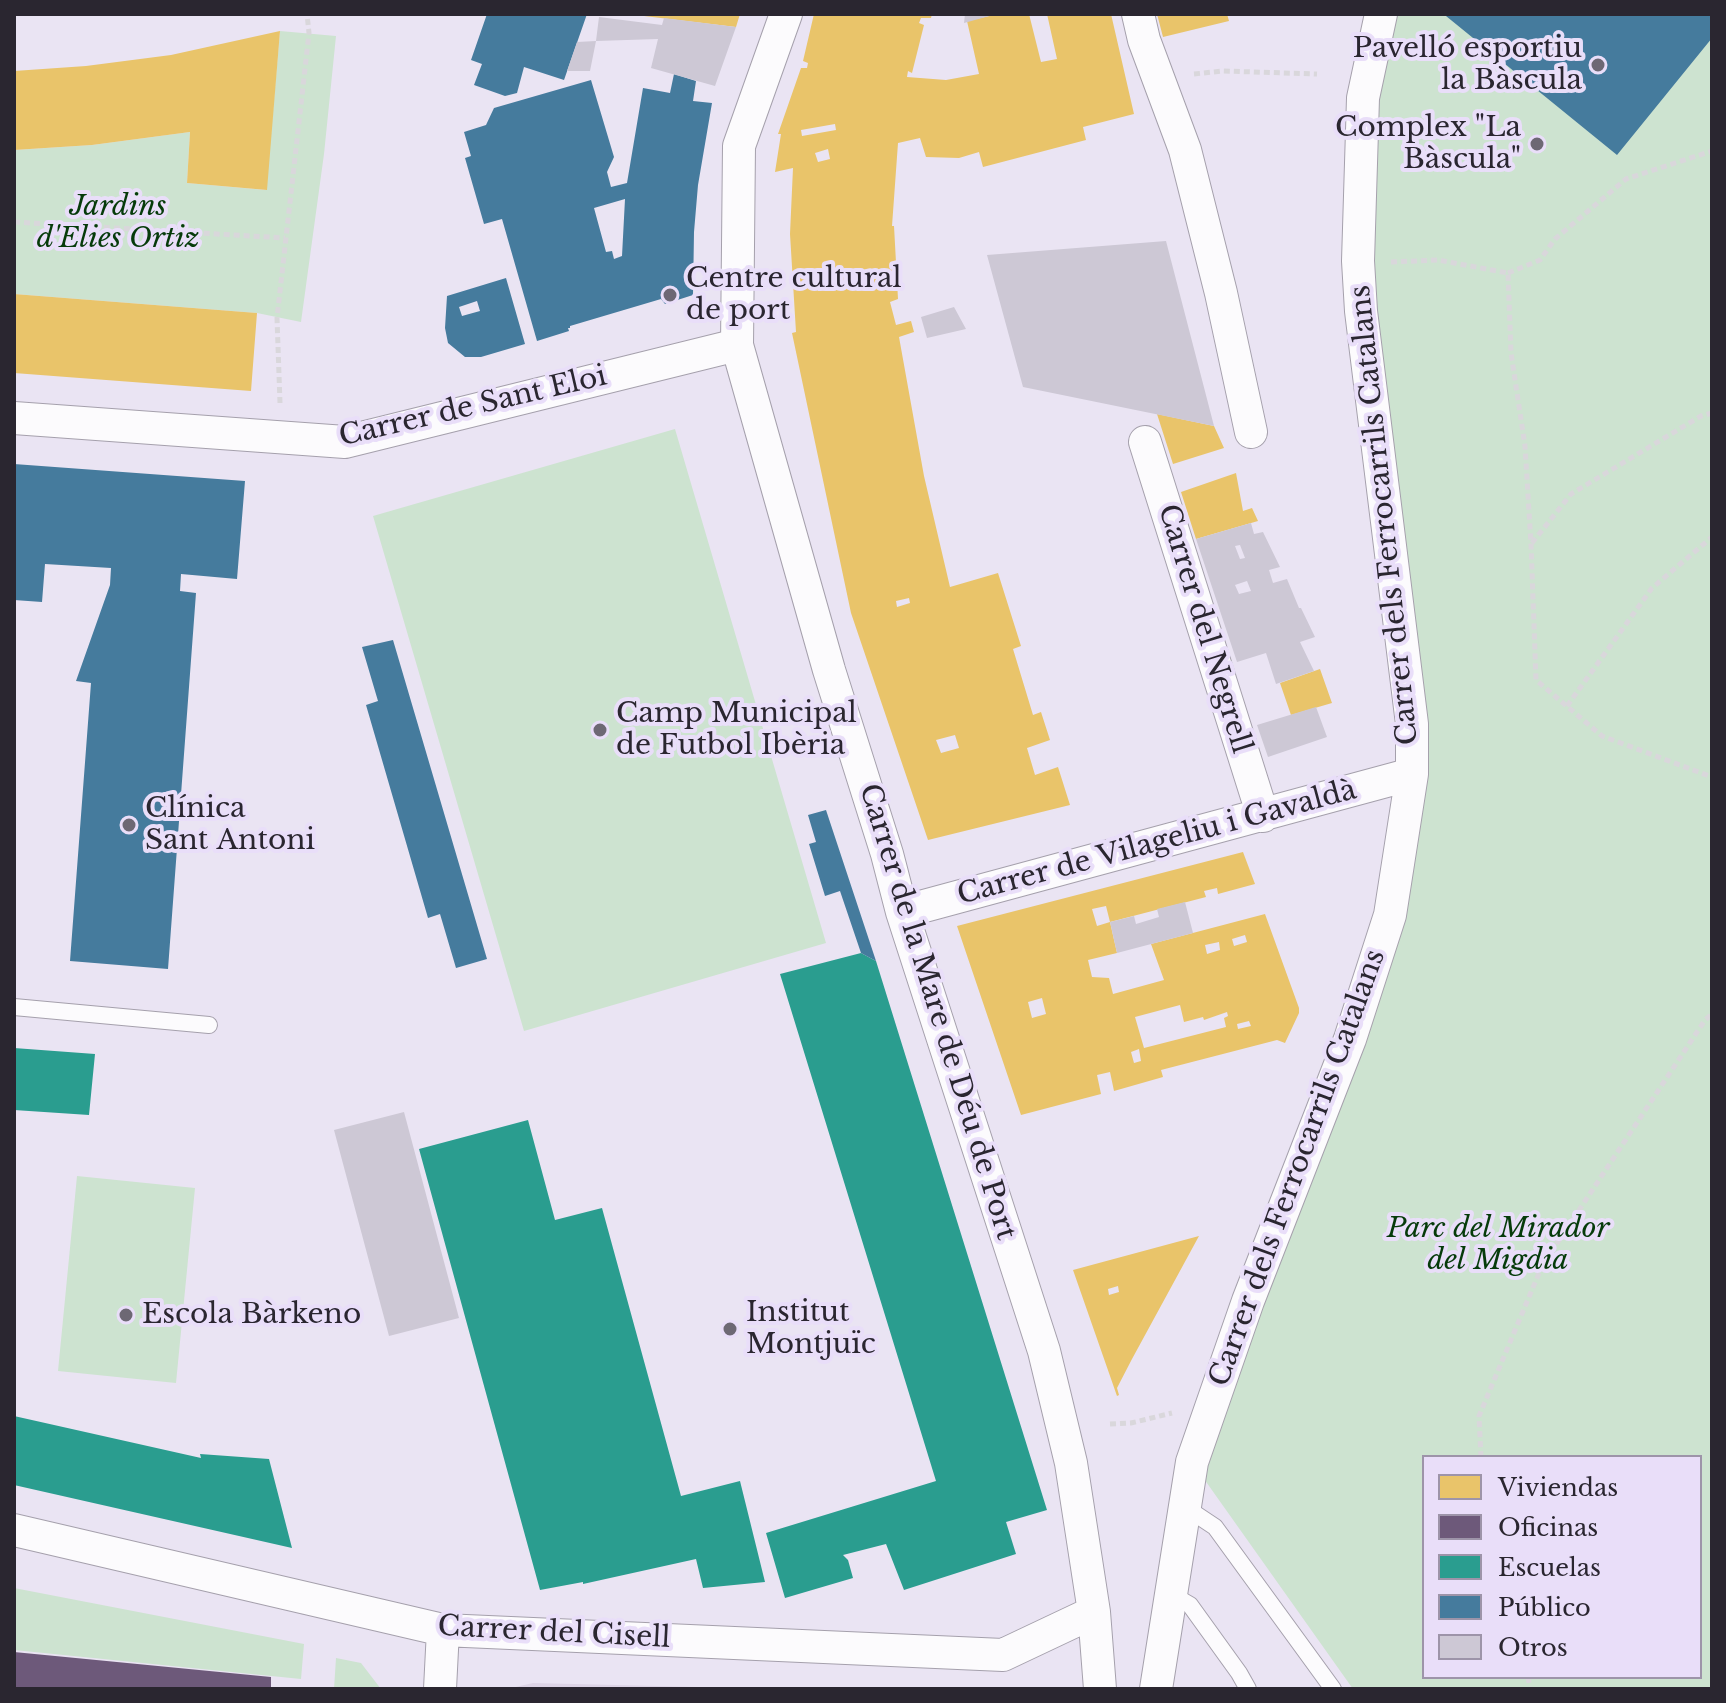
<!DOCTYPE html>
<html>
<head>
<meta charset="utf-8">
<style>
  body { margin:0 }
  #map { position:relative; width:1726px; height:1703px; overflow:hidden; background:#eae4f3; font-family:"Libre Baskerville",serif }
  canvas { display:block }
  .frame { position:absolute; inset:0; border:16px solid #2a2630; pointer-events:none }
  .legend { position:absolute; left:1422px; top:1455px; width:280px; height:224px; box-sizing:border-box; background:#e9def9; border:2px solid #9d94a9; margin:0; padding:10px 14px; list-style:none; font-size:24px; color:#2a2630 }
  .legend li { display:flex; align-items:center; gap:16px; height:40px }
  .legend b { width:40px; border:2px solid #9d94a9 }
</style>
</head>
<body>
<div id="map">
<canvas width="1726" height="1703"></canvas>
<div class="frame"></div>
<ul class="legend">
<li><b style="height:22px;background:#e9c46a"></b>Viviendas</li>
<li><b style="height:22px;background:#6d597a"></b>Oficinas</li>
<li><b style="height:22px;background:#2a9d8f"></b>Escuelas</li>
<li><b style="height:22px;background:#457b9d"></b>Público</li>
<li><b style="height:22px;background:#cdc8d5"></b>Otros</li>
</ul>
</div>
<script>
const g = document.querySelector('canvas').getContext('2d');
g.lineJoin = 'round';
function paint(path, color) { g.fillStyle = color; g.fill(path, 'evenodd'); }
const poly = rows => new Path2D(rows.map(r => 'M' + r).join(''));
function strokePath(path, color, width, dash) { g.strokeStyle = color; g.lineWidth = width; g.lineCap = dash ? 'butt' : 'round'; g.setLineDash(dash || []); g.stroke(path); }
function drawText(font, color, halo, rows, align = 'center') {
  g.font = font + ' "Libre Baskerville",serif'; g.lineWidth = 8; g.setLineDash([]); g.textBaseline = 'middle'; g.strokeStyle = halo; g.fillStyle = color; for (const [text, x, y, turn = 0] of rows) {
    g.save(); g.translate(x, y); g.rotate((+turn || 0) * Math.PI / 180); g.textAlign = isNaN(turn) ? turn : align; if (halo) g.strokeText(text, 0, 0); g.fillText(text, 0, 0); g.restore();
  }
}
const industrial = poly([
  [533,1683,780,1689,507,1689]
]);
const green = poly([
  [1381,14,1712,14,1712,1689,1353,1689,1192,1462,1350,1039,1412,774,1361,311],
  [1424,1457,1700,1457,1700,1677,1424,1677],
  [280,31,336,36,324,154,301,322,257,313,14,294,14,150,92,145,190,132,187,183,266,190],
  [675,429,826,943,524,1031,373,516],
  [77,1176,195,1188,176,1383,58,1371],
  [14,1588,304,1644,301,1679,14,1650],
  [336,1658,361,1663,381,1689,334,1689]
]);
const homes = poly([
  [644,14,740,14,736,27,644,16],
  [814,14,932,14,931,18,921,18,919,23,924,25,912,73,908,71,907,77,946,80,979,74,967,21,998,14,1029,14,1041,62,1057,59,1047,14,1111,14,1134,114,1083,127,1086,140,983,167,979,152,959,158,926,157,920,138,898,143,892,226,894,226,898,299,890,302,896,325,911,321,914,332,899,337,924,476,950,587,998,573,1021,646,1013,649,1033,715,1041,712,1050,740,1027,748,1035,775,1058,767,1070,805,928,840,851,613,792,333,796,332,790,234,793,168,775,172,781,134,778,134,801,68,807,68,808,63,803,61],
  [835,124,836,130,802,136,801,130],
  [828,149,830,159,818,162,815,153],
  [909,598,910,603,897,607,896,601],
  [955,735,959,748,941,753,936,740],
  [1157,14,1227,14,1229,21,1163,37],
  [280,31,267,190,187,183,190,132,92,145,14,150,14,71,86,66,171,55],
  [14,294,257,313,251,391,14,373],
  [1157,414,1214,426,1224,448,1173,464],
  [1236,473,1243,511,1252,508,1258,521,1196,539,1181,492],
  [1320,669,1332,703,1291,715,1280,683],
  [1243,852,1255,884,1218,894,1217,888,1204,891,1206,897,1110,922,1106,906,1092,909,1097,926,1110,922,1117,953,1088,960,1092,977,1109,978,1113,994,1164,980,1151,944,1265,914,1299,1008,1299,1013,1285,1043,1277,1040,1161,1070,1163,1077,1114,1091,1110,1072,1097,1075,1101,1094,1021,1115,957,926],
  [1245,935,1247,942,1234,946,1232,939],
  [1219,942,1220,950,1207,954,1205,945],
  [1042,998,1046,1014,1032,1018,1028,1002],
  [1180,1005,1184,1022,1203,1017,1204,1020,1227,1012,1228,1016,1224,1018,1226,1027,1144,1048,1135,1017],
  [1249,1021,1251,1026,1238,1029,1237,1024],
  [1139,1049,1141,1061,1134,1063,1131,1052],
  [1199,1236,1132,1359,1117,1388,1119,1395,1117,1396,1073,1270],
  [1118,1286,1119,1292,1109,1295,1108,1289]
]);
const offices = poly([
  [14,1652,271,1677,271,1689,14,1689]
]);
const schools = poly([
  [861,953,876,961,1047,1510,1006,1522,1016,1554,904,1590,886,1544,843,1555,848,1560,853,1578,785,1598,766,1533,936,1481,780,974],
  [14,1048,95,1054,89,1115,14,1110],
  [528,1120,555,1220,602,1208,681,1496,740,1481,765,1582,703,1588,696,1559,583,1584,583,1582,540,1590,419,1149],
  [14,1416,201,1458,200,1454,269,1459,292,1548,14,1485]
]);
const public = poly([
  [487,14,587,14,564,80,524,67,517,93,505,96,474,85,482,64,471,60],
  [1448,14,1712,14,1712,38,1617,155,1446,16],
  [674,74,696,81,693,101,712,103,698,185,694,232,693,295,665,304,661,299,570,326,570,328,568,328,569,331,537,341,502,219,484,224,465,158,471,156,464,132,486,125,494,108,591,80,614,157,607,172,611,187,627,183,643,88,670,93],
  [625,199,622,256,614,259,612,251,606,252,594,208],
  [506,278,525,344,481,357,465,357,448,343,445,328,447,296],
  [477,301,480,311,462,316,459,307],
  [14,464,245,481,237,579,181,574,180,591,196,593,168,969,70,961,91,683,76,681,110,585,111,568,45,564,42,602,14,600],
  [393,640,487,959,456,968,440,914,428,918,366,705,378,701,362,647],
  [826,810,876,961,861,953,840,891,825,896,809,844,816,842,808,815]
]);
const building = poly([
  [965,14,993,14,993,15,964,23],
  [599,17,662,25,664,18,736,27,715,86,651,68,658,39,596,41],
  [596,41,590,71,567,71,577,42],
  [1166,241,1214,426,1023,387,987,255],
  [954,307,966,329,927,338,921,317],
  [1251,523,1254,534,1263,532,1280,567,1269,570,1273,583,1287,579,1299,608,1301,608,1315,637,1300,642,1314,671,1276,684,1266,653,1237,662,1196,539],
  [1240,545,1245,558,1240,559,1235,546],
  [1247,581,1251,591,1239,594,1235,585],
  [1316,707,1327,737,1268,757,1257,725],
  [1185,902,1193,933,1117,953,1110,922,1134,916,1136,924,1159,917,1157,909],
  [404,1112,459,1318,389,1336,334,1130]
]);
const path = poly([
  [1194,74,1223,71,1317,74],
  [14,222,285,238],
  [1391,262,1438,260,1508,273,1511,353,1525,446,1531,544,1536,680,1602,736,1712,777],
  [1508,273,1540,260,1555,239,1626,179,1712,151],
  [280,403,277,318,309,33,307,14],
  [1532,543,1571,494,1701,416,1712,413],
  [1567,706,1652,588,1712,537],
  [1110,1424,1131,1423,1172,1413],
  [1481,1457,1479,1416,1542,1266,1705,1020,1712,1014],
  [1528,1677,1530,1689]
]);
const service = poly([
  [14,1007,209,1025],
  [1185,1507,1215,1527,1333,1689],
  [1171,1594,1190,1605,1239,1673,1248,1689]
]);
const minor = poly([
  [786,14,739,146,737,345,829,670,887,854,902,912,1044,1351,1071,1463,1094,1612,1100,1689],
  [1138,14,1144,40,1185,150,1221,293,1251,432],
  [14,418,345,442,737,345],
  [1145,442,1263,816],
  [902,912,1412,774],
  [14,1530,443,1630,1003,1655,1094,1612],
  [440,1689,443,1630],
  [1156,1689,1192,1462,1248,1301,1350,1039,1390,915,1412,774,1412,724,1361,311,1358,261,1363,98,1381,14]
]);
const markers = [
  [1598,65,8,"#6d6874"],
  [1537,144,8,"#6d6874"],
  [670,295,8,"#6d6874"],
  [600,730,8,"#6d6874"],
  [129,825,8,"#6d6874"],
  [126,1315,8,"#6d6874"],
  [730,1329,8,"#6d6874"]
];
const poiNames = [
  ["Pavelló esportiu",1582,49,"right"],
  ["la Bàscula",1582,81,"right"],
  ["Complex \"La",1521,128,"right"],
  ["Bàscula\"",1521,160,"right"],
  ["Centre cultural",686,279],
  ["de port",686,311],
  ["Camp Municipal",616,714],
  ["de Futbol Ibèria",616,746],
  ["Clínica",145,809],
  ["Sant Antoni",145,841],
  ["Institut",746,1313],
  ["Montjuïc",746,1345],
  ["Escola Bàrkeno",142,1315]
];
const parkNames = [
  ["Jardins",118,207],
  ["d'Elies Ortiz",118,239],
  ["Parc del Mirador",1498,1229],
  ["del Migdia",1498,1261]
];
const streetNames = [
  ["Carrer de Sant Eloi",473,407,-13],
  ["Carrer dels Ferrocarrils Catalans",1385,515,-96],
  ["Carrer del Negrell",1204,629,73],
  ["Carrer de Vilageliu i Gavaldà",1157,843,-15],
  ["Carrer de la Mare de Déu de Port",937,1012,73],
  ["Carrer dels Ferrocarrils Catalans",1298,1168,-70],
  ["Carrer del Cisell",554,1633,3]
];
paint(industrial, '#ddd4e6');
paint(green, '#cde3d0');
paint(homes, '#e9c46a');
paint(offices, '#6d597a');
paint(schools, '#2a9d8f');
paint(public, '#457b9d');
paint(building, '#cdc8d5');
strokePath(service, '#a5a0ac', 18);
strokePath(minor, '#a5a0ac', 34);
strokePath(path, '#d9d7db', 5, [6, 4]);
strokePath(service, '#fcfbfd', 16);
strokePath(minor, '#fcfbfd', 32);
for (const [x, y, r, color] of markers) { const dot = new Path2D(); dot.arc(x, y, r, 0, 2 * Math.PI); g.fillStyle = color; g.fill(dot); strokePath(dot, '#e9def9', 3); }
drawText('28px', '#2a2630', '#e9def9', poiNames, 'left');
drawText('italic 28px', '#063b0a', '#e9def9', parkNames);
drawText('28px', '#2a2630', '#e9def9', streetNames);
</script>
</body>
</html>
